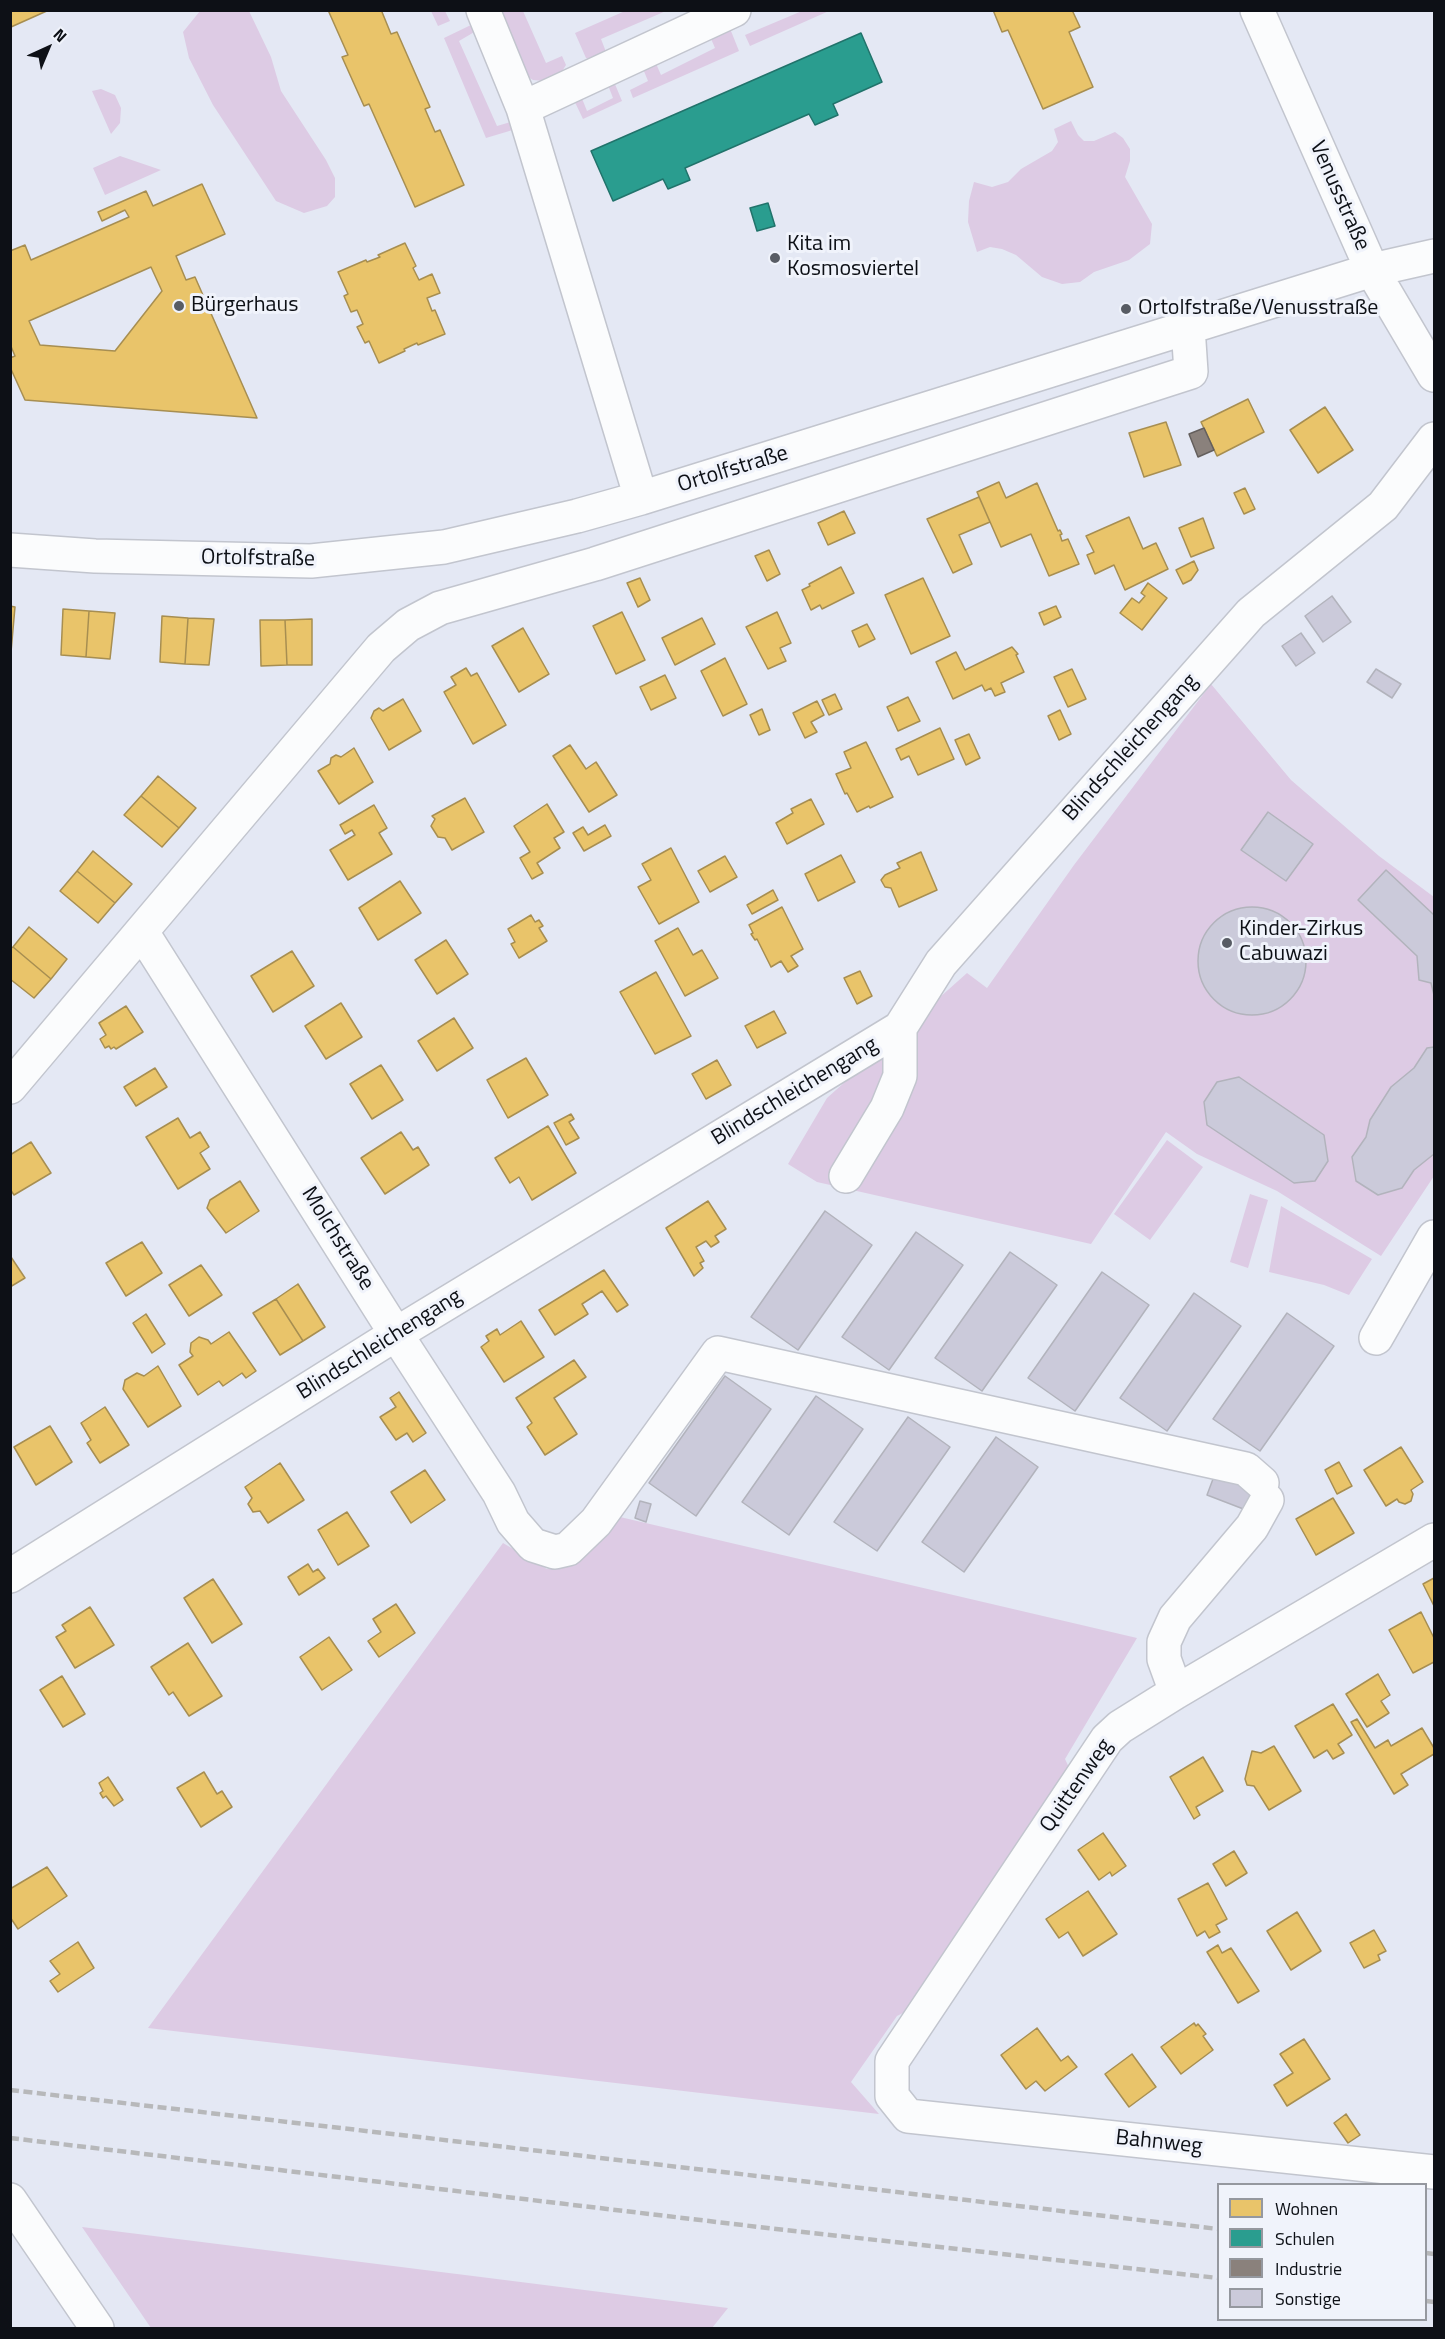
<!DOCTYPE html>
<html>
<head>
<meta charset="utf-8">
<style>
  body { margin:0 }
  #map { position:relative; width:1445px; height:2339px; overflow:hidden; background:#e4e8f4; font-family:"Titillium Web",sans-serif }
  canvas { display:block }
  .frame { position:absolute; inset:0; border:12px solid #0d1016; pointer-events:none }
  .legend { position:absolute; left:1217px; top:2183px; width:210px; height:138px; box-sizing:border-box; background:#f0f3fb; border:2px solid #95989f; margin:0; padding:8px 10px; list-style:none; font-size:18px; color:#0d1016 }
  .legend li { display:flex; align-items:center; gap:12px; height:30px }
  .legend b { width:30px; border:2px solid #95989f }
  .north { position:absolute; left:18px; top:18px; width:60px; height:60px; -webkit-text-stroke:4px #f0f3fb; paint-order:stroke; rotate:44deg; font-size:16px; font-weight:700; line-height:24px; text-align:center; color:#0d1016 }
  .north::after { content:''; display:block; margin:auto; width:21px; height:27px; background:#0d1016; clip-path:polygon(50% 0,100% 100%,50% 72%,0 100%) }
</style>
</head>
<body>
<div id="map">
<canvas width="1445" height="2339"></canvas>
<div class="frame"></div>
<ul class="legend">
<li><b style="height:16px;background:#e9c46a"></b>Wohnen</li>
<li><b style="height:16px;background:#2a9d8f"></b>Schulen</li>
<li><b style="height:16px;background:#8a817c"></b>Industrie</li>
<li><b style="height:16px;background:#cbcada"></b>Sonstige</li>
</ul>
<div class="north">N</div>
</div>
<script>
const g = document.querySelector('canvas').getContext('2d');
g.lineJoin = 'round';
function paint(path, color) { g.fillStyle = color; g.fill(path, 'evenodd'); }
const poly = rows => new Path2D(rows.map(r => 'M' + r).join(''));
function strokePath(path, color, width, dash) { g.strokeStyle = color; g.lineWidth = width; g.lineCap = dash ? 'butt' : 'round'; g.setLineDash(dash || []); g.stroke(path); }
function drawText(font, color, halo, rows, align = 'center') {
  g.font = font + ' "Titillium Web",sans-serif'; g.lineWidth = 6; g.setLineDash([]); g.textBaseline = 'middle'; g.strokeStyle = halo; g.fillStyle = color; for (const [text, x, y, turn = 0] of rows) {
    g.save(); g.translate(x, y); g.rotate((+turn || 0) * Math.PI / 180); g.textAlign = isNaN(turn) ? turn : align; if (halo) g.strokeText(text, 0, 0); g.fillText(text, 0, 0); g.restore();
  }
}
const green = poly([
  [200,11,249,11,271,57,281,91,326,160,335,178,335,197,327,206,304,213,276,201,213,105,189,58,183,32],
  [431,11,445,11,450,21,438,26],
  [494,11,523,11,546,63,562,56,566,65,559,76,544,81,533,80,525,75],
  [625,11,666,11,601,39,608,57,596,62,586,58,575,33],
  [802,11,829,11,750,46,745,35],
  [473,24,476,31,459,41,497,126,514,121,516,129,486,138,444,38],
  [729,26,739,51,633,98,630,90,648,81,641,64,654,59,661,75,715,48,709,34],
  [612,77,622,101,583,119,571,94,579,91,587,111,613,98,606,80],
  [101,89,115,95,121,108,120,123,111,134,92,91],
  [1071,121,1078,135,1084,141,1094,141,1115,132,1123,138,1130,149,1130,161,1125,177,1152,224,1150,244,1129,260,1094,272,1080,282,1062,284,1042,277,1016,255,1002,249,990,247,977,252,968,222,969,201,974,182,992,187,1008,182,1021,169,1052,151,1058,142,1054,129],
  [120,156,161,170,105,195,93,168],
  [1211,684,1291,780,1379,856,1434,897,1434,1176,1381,1256,1277,1191,1197,1154,1166,1132,1091,1244,817,1182,788,1164,827,1098,967,973,987,988,1074,865],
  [1167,1140,1203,1167,1150,1240,1114,1214],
  [1250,1194,1268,1200,1248,1268,1230,1262],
  [1281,1206,1372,1259,1349,1295,1324,1285,1269,1272],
  [620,1517,1137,1638,1065,1759,1073,1776,911,2009,897,2016,851,2082,879,2114,148,2028,503,1543,547,1569,575,1564],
  [82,2227,728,2308,712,2328,151,2328]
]);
const homes = poly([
  [10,10,49,10,11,27,10,10],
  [328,10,385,10,382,12,391,34,397,32,430,107,425,109,435,132,440,130,464,185,415,207,369,104,364,106,342,57,348,55,328,10],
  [993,10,1072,10,1080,27,1069,32,1093,87,1043,109,1008,30,1002,32,993,10],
  [202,184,225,234,176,256,186,280,195,277,257,418,25,400,10,367,10,358,15,356,10,344,10,251,25,245,31,260,129,217,125,210,102,221,98,212,146,191,153,206,202,184],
  [151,267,162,291,115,351,40,345,29,321,151,267],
  [405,243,416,266,413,268,419,280,432,274,440,293,427,298,432,311,435,310,445,334,418,345,417,343,404,349,405,351,379,363,369,341,365,343,357,327,363,324,357,310,351,312,344,296,348,294,338,272,366,260,367,262,380,257,378,255,405,243],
  [1248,399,1264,432,1217,456,1201,422,1248,399],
  [1325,407,1353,450,1318,473,1290,430,1325,407],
  [1166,422,1181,465,1144,477,1129,433,1166,422],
  [999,482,1006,498,1037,483,1058,531,1060,530,1062,534,1060,535,1062,541,1068,539,1079,564,1049,576,1031,534,1001,547,977,492,999,482],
  [1245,488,1255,509,1244,514,1234,493,1245,488],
  [979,497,990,522,959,535,972,564,953,573,927,519,979,497],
  [844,511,855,533,828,545,818,523,844,511],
  [1129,517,1143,549,1156,543,1168,569,1125,590,1114,565,1095,574,1087,555,1094,552,1086,536,1129,517],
  [1203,518,1214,548,1191,557,1179,528,1203,518],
  [769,550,780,574,767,581,755,556,769,550],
  [1194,561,1198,570,1191,580,1183,584,1176,570,1194,561],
  [841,567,854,593,822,609,820,605,811,610,802,590,810,586,809,584,841,567],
  [640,578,650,600,638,607,627,583,640,578],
  [923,578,950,636,911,654,885,595,923,578],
  [1148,583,1167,598,1142,630,1120,613,1132,598,1139,603,1145,596,1141,593,1148,583],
  [10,606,15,607,11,652,10,651,10,606],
  [1056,606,1061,617,1044,625,1039,613,1056,606],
  [63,609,89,611,86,657,61,655,63,609],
  [89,611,115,613,110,659,86,657,89,611],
  [622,612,645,660,616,674,593,626,622,612],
  [777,612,791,643,780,648,786,661,768,669,746,627,777,612],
  [162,616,188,618,185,664,160,662,162,616],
  [188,618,214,619,209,665,185,664,188,618],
  [702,618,715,644,675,665,662,638,702,618],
  [312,619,312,665,287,665,285,620,312,619],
  [260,620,285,620,287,665,261,666,260,620],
  [867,624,875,639,859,647,852,631,867,624],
  [523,628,549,674,519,692,492,646,523,628],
  [1012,647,1018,654,1016,655,1024,672,1001,683,1005,692,995,696,991,688,985,691,982,685,953,699,936,662,956,652,965,670,1012,647],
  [725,658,747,704,723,716,701,671,725,658],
  [466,668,471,676,477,673,506,725,473,744,444,692,456,685,451,677,466,668],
  [1072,669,1086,699,1068,707,1054,677,1072,669],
  [665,675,676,698,651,710,640,687,665,675],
  [835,694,842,709,829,715,822,700,835,694],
  [908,697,920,721,898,731,887,707,908,697],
  [403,699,421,731,389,750,371,718,374,711,379,708,383,711,403,699],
  [817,701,824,715,811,722,817,732,805,738,793,713,817,701],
  [762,709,770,730,759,735,750,715,762,709],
  [1060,710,1071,734,1059,740,1048,716,1060,710],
  [940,728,954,759,918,775,909,756,901,760,896,749,940,728],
  [969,734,980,758,966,765,955,740,969,734],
  [866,742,893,797,870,808,869,806,857,812,847,793,845,794,836,774,851,768,844,752,866,742],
  [570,745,586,769,596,762,617,795,589,812,553,756,570,745],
  [354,748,373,782,339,804,318,771,330,764,331,758,336,755,341,757,354,748],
  [158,776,196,808,179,828,141,796,158,776],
  [141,796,179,828,162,847,124,815,141,796],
  [465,798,484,832,452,850,445,838,438,837,431,826,435,819,432,816,465,798],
  [811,799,824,824,787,844,776,823,793,813,791,809,811,799],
  [547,804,564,832,554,838,560,848,537,863,543,873,532,879,520,858,530,852,514,826,547,804],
  [374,805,387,828,379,833,392,854,348,880,330,850,355,835,352,830,345,834,340,825,374,805],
  [605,825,611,836,584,851,573,833,583,827,588,835,605,825],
  [671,848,699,902,659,924,638,887,651,880,642,864,671,848],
  [93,851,132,884,115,903,77,871,93,851],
  [921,852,937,890,899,907,891,888,885,887,881,880,885,875,900,868,897,863,921,852],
  [841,855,855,882,818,901,805,874,841,855],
  [725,856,737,877,710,892,698,871,725,856],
  [77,871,115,903,98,923,60,891,77,871],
  [400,881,421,913,378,940,359,908,400,881],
  [773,890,778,900,752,914,747,905,773,890],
  [782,907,803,949,791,956,798,966,788,972,781,961,771,967,757,939,755,940,751,934,753,933,749,925,782,907],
  [531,915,535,922,539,920,543,926,539,928,547,941,519,958,511,944,515,942,508,929,531,915],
  [29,927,67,959,51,979,13,947,29,927],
  [678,928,693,955,702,950,718,978,685,996,655,941,678,928],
  [446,940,468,974,437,994,415,960,446,940],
  [13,947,51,979,34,998,10,979,10,949,13,947],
  [292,951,314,986,273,1012,251,976,292,951],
  [860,971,872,996,857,1004,844,978,860,971],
  [656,972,691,1036,655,1054,620,992,656,972],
  [341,1003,362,1037,326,1059,305,1026,341,1003],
  [126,1006,143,1032,116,1049,114,1047,111,1049,109,1046,105,1048,100,1039,106,1035,99,1023,126,1006],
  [774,1011,786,1033,757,1048,745,1026,774,1011],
  [454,1018,473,1048,437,1071,418,1041,454,1018],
  [526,1058,548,1095,508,1118,487,1080,526,1058],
  [717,1060,731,1085,706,1099,692,1074,717,1060],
  [381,1065,403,1100,372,1119,350,1084,381,1065],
  [155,1068,167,1087,136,1106,124,1087,155,1068],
  [571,1114,574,1119,569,1122,579,1138,566,1145,554,1123,571,1114],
  [178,1118,190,1138,200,1132,209,1147,200,1153,210,1169,178,1189,146,1137,178,1118],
  [548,1126,576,1173,532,1200,519,1177,510,1183,495,1158,548,1126],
  [401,1132,413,1150,418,1147,429,1165,385,1194,361,1158,401,1132],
  [31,1142,51,1173,14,1195,10,1189,10,1155,31,1142],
  [240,1181,259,1211,226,1233,207,1208,210,1200,240,1181],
  [708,1201,726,1229,715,1236,719,1242,711,1247,706,1241,696,1247,704,1261,700,1263,703,1268,694,1276,666,1228,708,1201],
  [142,1242,162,1273,126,1296,106,1263,142,1242],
  [11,1257,25,1278,10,1287,10,1258,11,1257],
  [201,1265,222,1295,189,1316,169,1285,201,1265],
  [604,1270,628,1305,617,1312,602,1291,582,1304,588,1314,555,1335,539,1310,604,1270],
  [298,1284,325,1327,303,1341,276,1299,298,1284],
  [276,1299,303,1341,280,1355,253,1313,276,1299],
  [146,1314,165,1344,152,1353,133,1323,146,1314],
  [521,1321,544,1357,504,1382,481,1347,489,1341,486,1336,497,1329,500,1335,521,1321],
  [229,1332,256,1371,246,1378,242,1373,223,1386,219,1381,198,1395,179,1365,193,1356,190,1352,191,1343,199,1337,208,1340,211,1344,229,1332],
  [574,1360,586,1377,554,1398,577,1434,545,1455,527,1427,532,1423,516,1398,574,1360],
  [158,1366,181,1406,148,1427,123,1389,125,1380,137,1373,144,1376,158,1366],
  [399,1392,426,1433,413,1442,407,1433,396,1440,380,1417,396,1407,390,1398,399,1392],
  [105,1407,129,1445,100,1463,87,1443,91,1440,81,1423,105,1407],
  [50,1426,72,1462,36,1485,14,1447,50,1426],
  [1401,1447,1423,1482,1411,1490,1413,1494,1411,1501,1405,1504,1399,1502,1397,1499,1386,1506,1364,1470,1401,1447],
  [1339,1462,1352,1486,1337,1494,1325,1470,1339,1462],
  [280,1463,304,1500,268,1523,260,1511,253,1512,248,1504,252,1498,245,1487,280,1463],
  [425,1470,445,1500,411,1523,391,1492,425,1470],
  [1333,1498,1354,1533,1316,1555,1296,1519,1333,1498],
  [347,1512,369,1546,338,1565,318,1530,347,1512],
  [308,1564,313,1572,318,1569,325,1578,299,1595,288,1577,308,1564],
  [1434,1578,1434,1606,1423,1584,1434,1578],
  [213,1579,242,1624,212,1643,184,1598,213,1579],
  [396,1604,415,1633,379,1657,368,1641,381,1632,373,1619,396,1604],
  [90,1607,114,1645,75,1668,56,1637,66,1631,62,1625,90,1607],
  [1421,1612,1434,1638,1434,1662,1413,1673,1389,1630,1421,1612],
  [329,1637,352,1670,322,1690,300,1657,329,1637],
  [188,1643,222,1696,189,1716,173,1692,169,1695,151,1667,188,1643],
  [1378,1674,1390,1695,1381,1701,1389,1713,1367,1727,1346,1694,1378,1674],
  [62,1676,85,1714,63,1727,40,1690,62,1676],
  [1333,1704,1352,1735,1338,1744,1344,1753,1333,1759,1327,1750,1314,1758,1295,1726,1333,1704],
  [1357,1719,1375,1748,1388,1740,1391,1746,1422,1728,1434,1748,1434,1754,1401,1774,1408,1785,1394,1794,1351,1722,1357,1719],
  [1274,1746,1301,1791,1269,1810,1254,1786,1247,1785,1245,1779,1252,1751,1261,1753,1274,1746],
  [1203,1757,1223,1791,1196,1807,1200,1815,1194,1819,1170,1777,1203,1757],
  [204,1772,217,1794,222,1791,232,1807,201,1827,177,1788,204,1772],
  [108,1777,123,1800,114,1806,106,1796,103,1798,100,1793,103,1791,99,1783,108,1777],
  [1103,1833,1126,1866,1112,1876,1110,1872,1099,1880,1078,1850,1103,1833],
  [1234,1851,1247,1873,1226,1886,1213,1864,1234,1851],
  [47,1867,67,1896,18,1929,10,1917,10,1889,47,1867],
  [1208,1883,1227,1919,1216,1925,1220,1932,1209,1938,1205,1931,1197,1936,1178,1899,1208,1883],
  [1088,1891,1117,1934,1083,1956,1068,1932,1059,1938,1046,1919,1088,1891],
  [1297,1912,1321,1951,1291,1970,1267,1931,1297,1912],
  [1374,1930,1386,1951,1378,1955,1380,1960,1364,1968,1350,1943,1374,1930],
  [78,1942,94,1968,58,1992,50,1981,60,1974,50,1961,78,1942],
  [1218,1945,1222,1953,1231,1948,1259,1991,1238,2003,1207,1952,1218,1945],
  [1194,2023,1196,2026,1198,2024,1206,2034,1203,2036,1213,2050,1181,2074,1161,2047,1194,2023],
  [1037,2028,1061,2061,1068,2056,1077,2067,1045,2091,1036,2081,1026,2089,1001,2055,1037,2028],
  [1304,2039,1330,2079,1287,2106,1274,2085,1293,2073,1280,2054,1304,2039],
  [1132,2054,1156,2087,1129,2107,1105,2074,1132,2054],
  [1346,2114,1360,2135,1348,2143,1334,2123,1346,2114]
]);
const schools = poly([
  [861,33,882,82,833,104,838,115,815,125,809,114,685,168,690,180,668,189,663,179,613,201,591,151,861,33],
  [768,203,775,226,757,231,750,208,768,203]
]);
const industry = poly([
  [1204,428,1214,450,1198,457,1189,434,1204,428]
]);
const building = poly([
  [1332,596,1351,622,1323,642,1305,616,1332,596],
  [1301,633,1315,653,1296,666,1282,646,1301,633],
  [1376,669,1401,684,1392,698,1367,682,1376,669],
  [1268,812,1313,844,1286,881,1241,850,1268,812],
  [1386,870,1434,915,1434,995,1431,983,1419,980,1417,956,1358,900,1386,870],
  '1198 961a54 54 0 1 1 108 0a54 54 0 1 1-108 0Z',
  [1434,1047,1434,1154,1414,1170,1402,1188,1378,1195,1356,1181,1352,1157,1366,1137,1370,1120,1391,1087,1414,1068,1427,1048,1434,1047],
  [1239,1077,1324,1135,1328,1161,1315,1181,1294,1183,1207,1125,1204,1102,1217,1082,1239,1077],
  [825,1211,872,1245,798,1350,751,1317,825,1211],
  [916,1232,963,1265,889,1370,842,1337,916,1232],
  [1010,1252,1057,1285,982,1391,935,1358,1010,1252],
  [1102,1272,1149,1305,1075,1411,1028,1378,1102,1272],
  [1194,1293,1241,1326,1167,1431,1120,1398,1194,1293],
  [1287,1313,1334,1346,1260,1451,1213,1419,1287,1313],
  [725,1376,771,1409,696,1516,649,1483,725,1376],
  [816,1396,863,1429,789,1535,742,1502,816,1396],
  [908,1417,950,1447,877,1551,834,1522,908,1417],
  [996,1437,1038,1467,964,1572,922,1542,996,1437],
  [1216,1471,1255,1486,1246,1510,1207,1495,1216,1471],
  [640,1501,651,1504,646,1522,635,1518,640,1501]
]);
const minor = poly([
  [483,10,523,108,641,498],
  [1257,10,1372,270,1434,375],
  [523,108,734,10],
  [10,550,95,556,311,561,444,547,577,516,641,498,1372,270,1434,256],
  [142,932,396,1334,499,1493,513,1522,533,1545,555,1552,568,1549,596,1522,718,1353,1246,1469,1262,1483],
  [10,1087,381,648,408,625,440,608,595,564,1191,372,1188,327],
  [846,1176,887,1108,900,1076,900,1028],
  [1376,1338,1434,1237],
  [1434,1540,1176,1692,1120,1727,1107,1739,892,2061,892,2096,908,2116,1434,2172],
  [10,1576,396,1334,900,1028,941,963,1251,613,1383,506,1434,439],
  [1176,1692,1164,1659,1164,1642,1175,1618,1252,1527,1267,1500],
  [10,2200,97,2328]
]);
const rail = poly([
  [10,2090,1218,2229],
  [10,2138,759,2227,1218,2278],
  [1426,2253,1434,2254],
  [1426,2301,1434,2302]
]);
const markers = [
  [775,258,6,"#585c64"],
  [179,306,6,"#585c64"],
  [1126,309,6,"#585c64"],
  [1227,943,6,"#585c64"]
];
const streetNames = [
  ["Venusstraße",1339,196,66],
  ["Ortolfstraße",733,470,-17],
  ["Ortolfstraße",258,559,1],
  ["Blindschleichengang",1131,748,-48],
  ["Blindschleichengang",795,1092,-31],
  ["Molchstraße",337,1239,58],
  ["Blindschleichengang",380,1345,-32],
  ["Quittenweg",1077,1786,-55],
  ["Bahnweg",1159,2143,6]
];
const poiNames = [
  ["Kita im",787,245],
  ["Kosmosviertel",787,270],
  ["Bürgerhaus",191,306],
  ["Ortolfstraße/Venusstraße",1138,309],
  ["Kinder-Zirkus",1239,930],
  ["Cabuwazi",1239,955]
];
paint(green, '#ddcbe4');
paint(homes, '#e9c46a');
strokePath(homes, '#a78e51', 1.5);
paint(schools, '#2a9d8f');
strokePath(schools, '#21736b', 1.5);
paint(industry, '#8a817c');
strokePath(industry, '#645f5d', 1.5);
paint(building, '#cbcada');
strokePath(building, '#b2b3bc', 1.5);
strokePath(minor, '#c2c5ce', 36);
strokePath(minor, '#fbfcfd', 33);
strokePath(rail, '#b7b8ba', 4.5, [9, 4.5]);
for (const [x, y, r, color] of markers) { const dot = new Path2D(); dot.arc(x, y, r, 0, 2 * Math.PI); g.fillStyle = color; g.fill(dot); strokePath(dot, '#f0f3fb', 2); }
drawText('22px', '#0d1016', '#f0f3fb', streetNames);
drawText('22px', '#0d1016', '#f0f3fb', poiNames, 'left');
</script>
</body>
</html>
